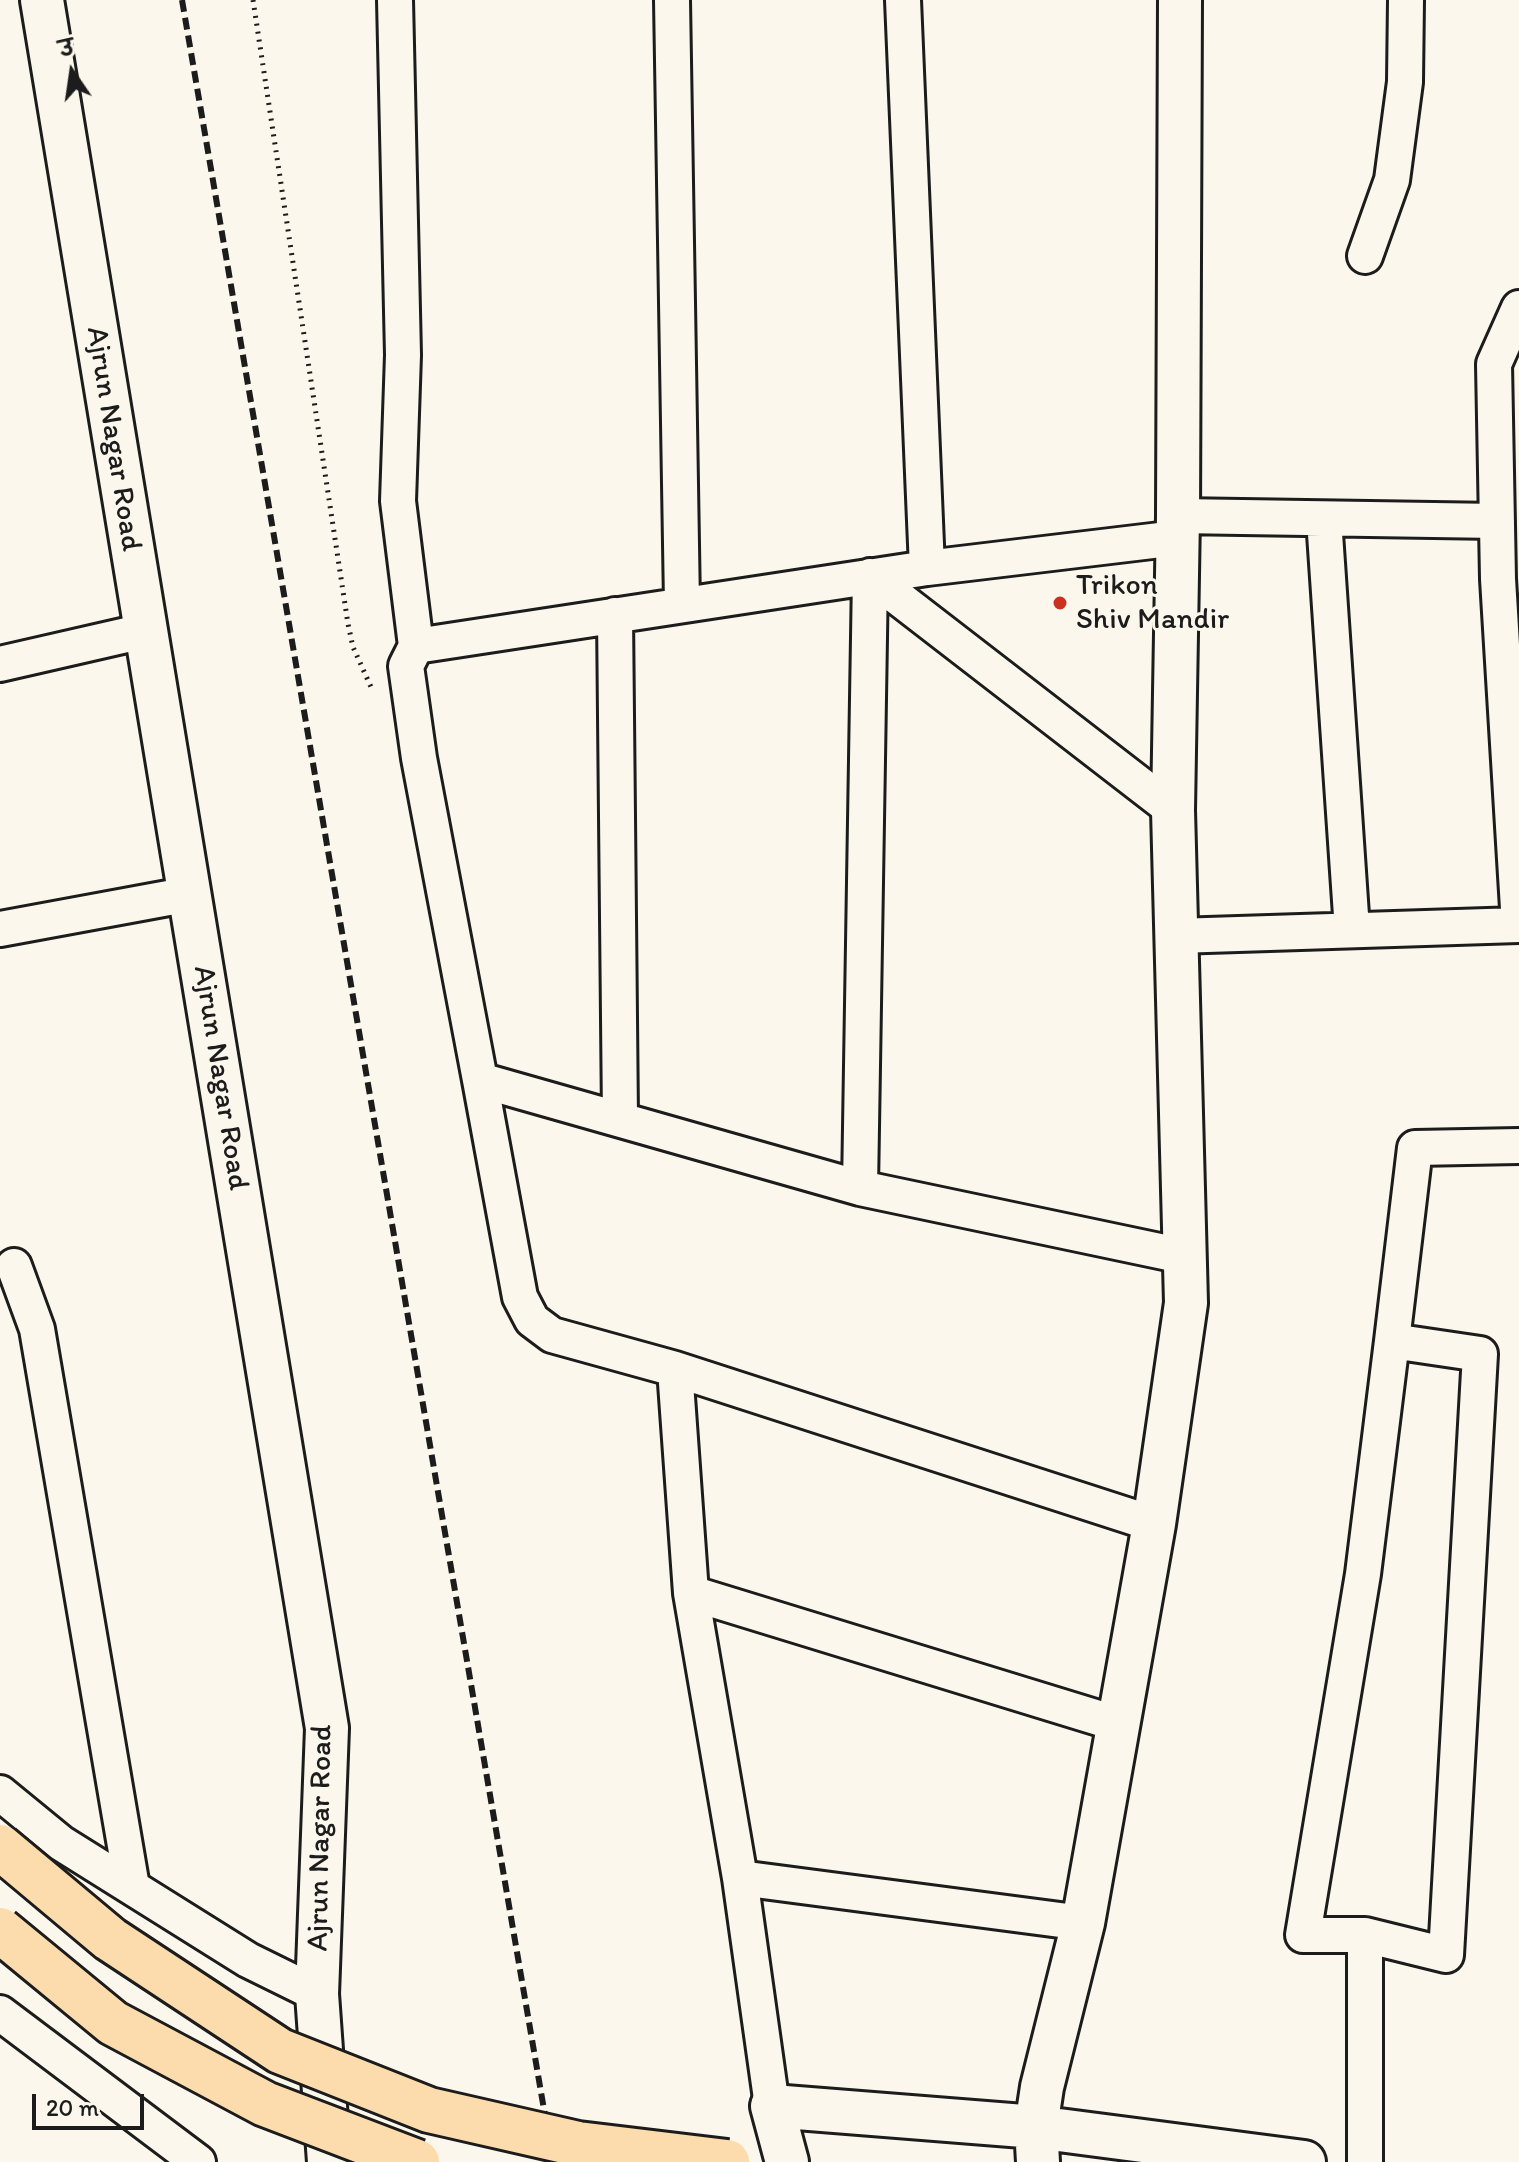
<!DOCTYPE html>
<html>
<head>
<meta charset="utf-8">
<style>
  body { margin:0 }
  #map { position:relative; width:1519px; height:2162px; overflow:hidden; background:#fbf7ec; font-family:Itim,"Playpen Sans Deva",sans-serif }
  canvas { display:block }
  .north { position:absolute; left:32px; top:32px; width:80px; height:80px; -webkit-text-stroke:6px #fbf7ec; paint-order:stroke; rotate:347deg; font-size:22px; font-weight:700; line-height:32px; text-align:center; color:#1c1c1c }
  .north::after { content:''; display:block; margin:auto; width:28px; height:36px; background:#1c1c1c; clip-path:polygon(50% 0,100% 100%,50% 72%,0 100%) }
  .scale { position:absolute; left:32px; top:2094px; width:112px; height:36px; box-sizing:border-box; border:4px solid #1c1c1c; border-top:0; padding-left:10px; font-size:24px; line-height:28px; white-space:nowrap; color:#1c1c1c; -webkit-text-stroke:6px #fbf7ec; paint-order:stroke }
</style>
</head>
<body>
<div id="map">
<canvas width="1519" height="2162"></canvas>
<div class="north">उ</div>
<div class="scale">20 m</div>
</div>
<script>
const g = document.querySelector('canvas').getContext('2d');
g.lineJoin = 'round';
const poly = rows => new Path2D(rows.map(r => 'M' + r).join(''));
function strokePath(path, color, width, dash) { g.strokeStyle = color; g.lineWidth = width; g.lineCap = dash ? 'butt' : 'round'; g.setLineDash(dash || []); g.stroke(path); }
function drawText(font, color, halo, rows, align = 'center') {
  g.font = font + ' Itim,sans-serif'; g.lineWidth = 6; g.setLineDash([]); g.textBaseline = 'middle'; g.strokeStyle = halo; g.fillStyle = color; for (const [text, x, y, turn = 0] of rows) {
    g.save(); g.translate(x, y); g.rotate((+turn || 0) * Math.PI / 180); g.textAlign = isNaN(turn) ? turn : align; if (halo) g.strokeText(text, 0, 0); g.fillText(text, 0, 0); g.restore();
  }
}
const path = poly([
  [253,0,348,624,353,647,371,687]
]);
const minor = poly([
  [395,0,403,355,398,501,416,646],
  [672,0,682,604],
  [903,0,927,568],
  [1365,256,1392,180,1405,82,1406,0],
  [1178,516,1497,521],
  [1324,519,1352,930],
  [1177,538,927,568,416,646,406,666,419,758,480,1080,860,1188,1183,1256],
  [615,615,620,1118],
  [0,664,144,631],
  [1519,925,1498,579,1494,364,1519,308],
  [0,929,190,894],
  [1176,936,1519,925],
  [480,1080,520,1297,532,1320,552,1335,675,1369,1154,1524],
  [860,1188,870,576,1173,810],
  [14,1266,37,1329,132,1887],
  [1392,1341,1480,1354,1446,1955,1365,1935,1303,1935,1363,1574,1392,1341,1415,1148,1519,1146],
  [675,1369,691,1593,740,1878,772,2106],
  [691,1593,1118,1724],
  [0,1793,61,1843,248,1960,317,1994],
  [740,1878,1083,1923],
  [0,2013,198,2162],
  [1365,2162,1365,1935]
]);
const tertiary = poly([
  [42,0,327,1728,317,1994,329,2162],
  [787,2162,772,2106,1036,2127,1304,2162],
  [1038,2162,1036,2127,1042,2087,1083,1923,1154,1524,1186,1303,1173,810,1178,516,1180,0]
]);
const rail = poly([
  [182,0,553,2162]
]);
const primaryBridge = poly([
  [0,1847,110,1939,280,2051,429,2110,578,2144,727,2162],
  [0,1930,113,2023,265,2104,417,2162]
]);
const markers = [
  [1060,603,8,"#c8321e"]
];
const streetNames = [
  ["Ajrun Nagar Road",113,439,81],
  ["Ajrun Nagar Road",220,1078,81],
  ["Ajrun Nagar Road",321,1838,-89]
];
const poiNames = [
  ["Trikon",1076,586],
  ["Shiv Mandir",1076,620]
];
strokePath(minor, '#1c1c1c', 40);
strokePath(tertiary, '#1c1c1c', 48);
strokePath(path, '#1c1c1c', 5, [2, 6]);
strokePath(minor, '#fbf7ec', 34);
strokePath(tertiary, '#fbf7ec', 42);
strokePath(rail, '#1c1c1c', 6, [12, 6]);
strokePath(primaryBridge, '#1c1c1c', 50, []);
strokePath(primaryBridge, '#fcdcac', 44);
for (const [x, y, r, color] of markers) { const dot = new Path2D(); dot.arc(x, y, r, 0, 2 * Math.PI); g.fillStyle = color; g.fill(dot); strokePath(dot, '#fbf7ec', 3); }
drawText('30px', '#1c1c1c', '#fbf7ec', streetNames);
drawText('30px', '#1c1c1c', '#fbf7ec', poiNames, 'left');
</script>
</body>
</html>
